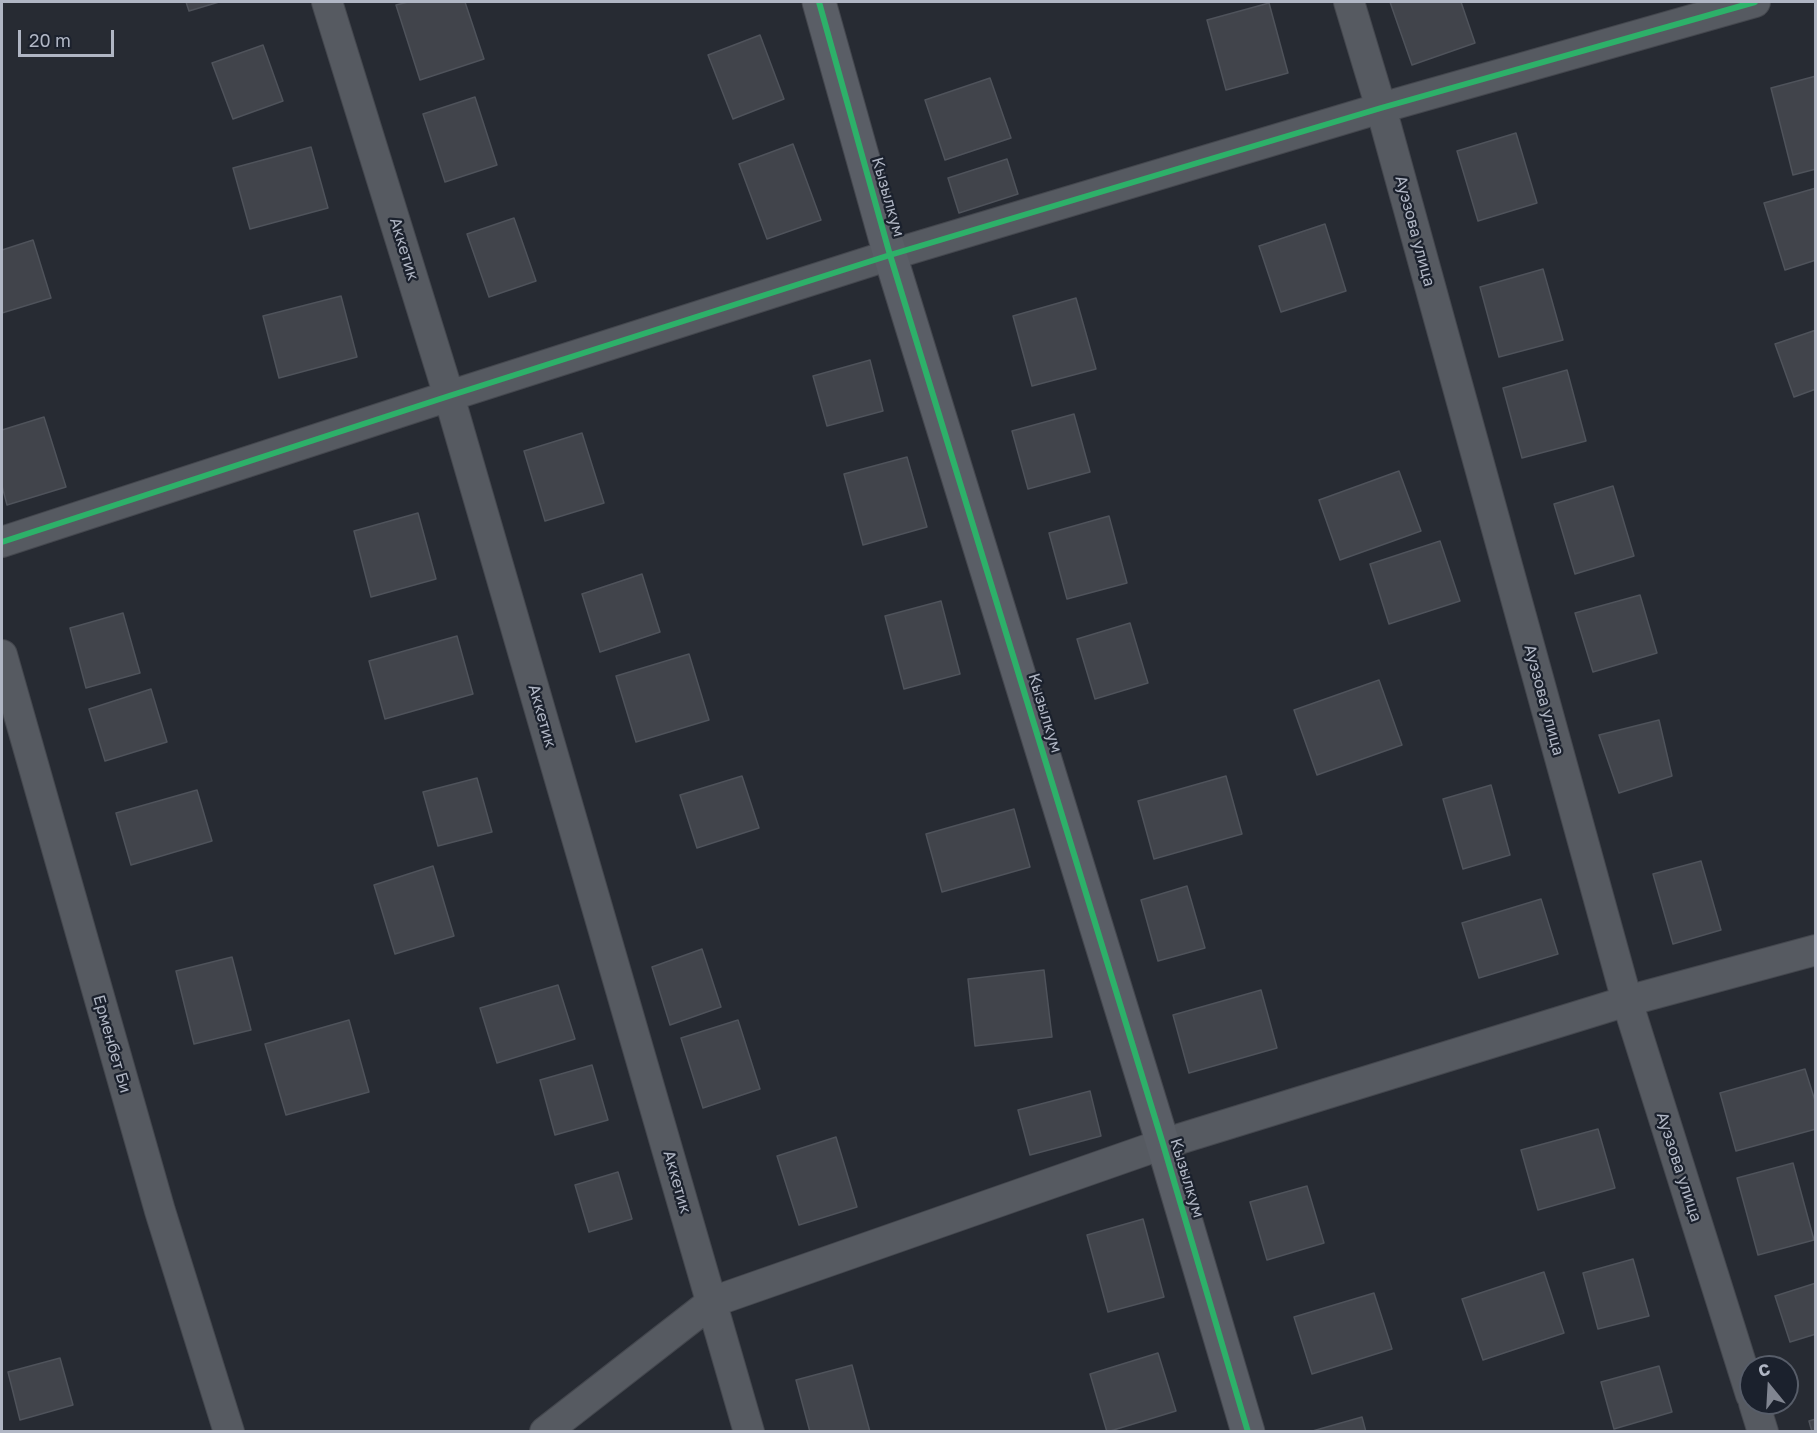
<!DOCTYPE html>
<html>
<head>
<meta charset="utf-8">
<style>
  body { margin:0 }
  #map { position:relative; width:1817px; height:1433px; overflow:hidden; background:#272b33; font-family:"Golos Text",sans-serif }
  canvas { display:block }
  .frame { position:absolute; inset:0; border:3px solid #b0b6c4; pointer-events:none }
  .north { position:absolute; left:1739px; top:1355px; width:60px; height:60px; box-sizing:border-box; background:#1b212d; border:2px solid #575d69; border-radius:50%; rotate:342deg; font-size:16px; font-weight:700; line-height:24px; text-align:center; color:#b0b6c4 }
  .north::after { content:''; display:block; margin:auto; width:21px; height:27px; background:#808591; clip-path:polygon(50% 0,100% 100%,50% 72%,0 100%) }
  .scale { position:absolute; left:18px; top:30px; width:96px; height:27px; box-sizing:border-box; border:3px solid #b0b6c4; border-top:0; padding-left:8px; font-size:18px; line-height:21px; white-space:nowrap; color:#b0b6c4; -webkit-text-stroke:4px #1b212d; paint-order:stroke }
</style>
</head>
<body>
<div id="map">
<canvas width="1817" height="1433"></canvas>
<div class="frame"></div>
<div class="north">С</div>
<div class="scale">20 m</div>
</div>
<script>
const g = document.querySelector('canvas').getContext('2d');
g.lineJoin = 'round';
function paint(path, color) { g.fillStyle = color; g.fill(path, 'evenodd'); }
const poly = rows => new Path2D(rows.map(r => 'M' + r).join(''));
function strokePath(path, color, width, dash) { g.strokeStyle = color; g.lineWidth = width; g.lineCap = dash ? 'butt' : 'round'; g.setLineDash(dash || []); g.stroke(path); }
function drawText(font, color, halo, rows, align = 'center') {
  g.font = font + ' "Golos Text",sans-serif'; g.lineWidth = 4.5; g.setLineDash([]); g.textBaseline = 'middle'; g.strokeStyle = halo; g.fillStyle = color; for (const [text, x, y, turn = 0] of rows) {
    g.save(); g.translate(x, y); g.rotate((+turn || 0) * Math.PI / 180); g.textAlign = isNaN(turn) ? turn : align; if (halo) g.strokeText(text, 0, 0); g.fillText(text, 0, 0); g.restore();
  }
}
const building = poly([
  [186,2,219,2,189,11,186,2],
  [408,2,465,2,484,59,420,80,396,5,408,2],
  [1390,2,1461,2,1475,43,1412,65,1390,2],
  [1269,3,1288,73,1226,90,1207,20,1269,3],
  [760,35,784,99,733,119,708,55,760,35],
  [263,45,283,101,233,119,212,63,263,45],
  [1816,76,1816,169,1793,175,1771,88,1816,76],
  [990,78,1011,138,945,160,925,100,990,78],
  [475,97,497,165,445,182,423,114,475,97],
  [1516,133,1537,203,1478,221,1457,151,1516,133],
  [793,144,821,220,767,239,739,164,793,144],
  [311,147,328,208,250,229,233,168,311,147],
  [1007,159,1018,194,959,213,948,178,1007,159],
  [1816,188,1816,260,1785,270,1764,203,1816,188],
  [514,218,536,281,489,297,467,234,514,218],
  [1325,224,1346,291,1281,312,1259,246,1325,224],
  [33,240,51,298,2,313,2,250,33,240],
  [1543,269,1563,340,1499,357,1480,287,1543,269],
  [341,296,357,357,279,378,263,316,341,296],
  [1076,298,1096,369,1032,386,1013,316,1076,298],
  [1816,330,1816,389,1794,397,1775,344,1816,330],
  [870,360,883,411,827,426,813,376,870,360],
  [1567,370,1586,441,1522,458,1503,388,1567,370],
  [1074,414,1090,472,1028,489,1012,431,1074,414],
  [44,417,66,487,7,505,2,486,2,430,44,417],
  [582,433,604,503,545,521,524,451,582,433],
  [907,457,927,527,863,545,844,474,907,457],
  [1399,471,1421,531,1340,560,1319,500,1399,471],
  [1613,486,1634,556,1575,574,1554,504,1613,486],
  [418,513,436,579,371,597,354,531,418,513],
  [1109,516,1127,583,1067,599,1049,533,1109,516],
  [1440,541,1460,601,1389,624,1370,564,1440,541],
  [642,574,660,632,600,652,582,594,642,574],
  [1640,595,1657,653,1593,672,1575,613,1640,595],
  [941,601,960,674,904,689,885,616,941,601],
  [123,613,140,673,86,688,70,628,123,613],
  [1130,623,1148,683,1095,699,1077,639,1130,623],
  [457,636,473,694,385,719,369,661,457,636],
  [689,654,709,720,636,742,616,676,689,654],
  [1379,680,1402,745,1317,775,1294,710,1379,680],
  [151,689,167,742,105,761,89,709,151,689],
  [1659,720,1672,776,1619,793,1599,735,1659,720],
  [742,776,759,828,697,848,680,795,742,776],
  [1226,776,1242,834,1154,859,1138,801,1226,776],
  [477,778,492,832,438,846,423,792,477,778],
  [1491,785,1510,855,1463,869,1443,799,1491,785],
  [197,790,212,841,131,865,116,813,197,790],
  [1014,809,1030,867,942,892,926,834,1014,809],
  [1701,861,1721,930,1673,944,1653,874,1701,861],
  [433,866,454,936,395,954,374,885,433,866],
  [1187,886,1205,948,1158,961,1141,900,1187,886],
  [1541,899,1558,954,1479,978,1462,923,1541,899],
  [702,949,721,1007,670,1025,652,967,702,949],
  [232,957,251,1030,194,1044,176,971,232,957],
  [1044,970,1052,1037,975,1046,968,979,1044,970],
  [558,985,575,1039,497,1063,480,1008,558,985],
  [1261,990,1277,1048,1189,1073,1173,1015,1261,990],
  [349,1020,369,1092,286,1115,265,1044,349,1020],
  [738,1020,760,1089,703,1108,681,1038,738,1020],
  [592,1065,608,1120,555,1135,540,1080,592,1065],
  [1805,1069,1816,1104,1816,1129,1736,1151,1720,1093,1805,1069],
  [1090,1091,1101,1136,1030,1155,1018,1110,1090,1091],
  [1598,1129,1615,1188,1538,1210,1521,1150,1598,1129],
  [836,1137,857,1207,799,1225,777,1156,836,1137],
  [1793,1163,1814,1240,1758,1255,1737,1178,1793,1163],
  [618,1172,632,1219,589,1232,575,1185,618,1172],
  [1307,1186,1324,1243,1267,1260,1250,1202,1307,1186],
  [1143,1219,1164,1297,1108,1312,1087,1235,1143,1219],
  [1633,1259,1649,1316,1598,1329,1583,1273,1633,1259],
  [1544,1272,1564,1333,1483,1360,1462,1299,1544,1272],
  [1816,1283,1816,1334,1790,1342,1775,1296,1816,1283],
  [1374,1293,1392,1349,1312,1374,1294,1317,1374,1293],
  [1158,1353,1176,1411,1107,1432,1090,1374,1158,1353],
  [60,1358,73,1405,20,1420,8,1372,60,1358],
  [852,1365,870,1432,810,1432,796,1380,852,1365],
  [1659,1366,1672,1412,1614,1429,1601,1382,1659,1366],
  [1362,1417,1366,1432,1309,1432,1362,1417],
  [1816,1419,1816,1432,1812,1432,1809,1421,1816,1419]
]);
const street = poly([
  [327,2,449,396,749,1432],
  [1349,2,1381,108,1627,1001,1751,1395],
  [2,542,449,396,890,255,1381,108,1755,2],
  [2,655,160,1211,229,1432],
  [1754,1403,1763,1432],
  [545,1432,712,1302,1163,1144,1627,1001,1816,950]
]);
const secondary = poly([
  [819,2,890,255,1163,1144,1248,1432]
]);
const cycleway = poly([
  [819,2,890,255,1163,1144,1248,1432],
  [2,542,449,396,890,255,1381,108,1755,2]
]);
const streetNames = [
  ["Кызылкум",888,197,74],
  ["Ауэзова улица",1415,231,75],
  ["Аккетик",404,249,73],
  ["Ауэзова улица",1544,700,75],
  ["Кызылкум",1045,713,73],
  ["Аккетик",542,716,74],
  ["Ерменбет Би",112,1044,74],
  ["Ауэзова улица",1679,1167,72],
  ["Кызылкум",1187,1178,73],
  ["Аккетик",677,1182,74]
];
paint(building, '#41444b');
strokePath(building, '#4f535b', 1.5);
strokePath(street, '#44474e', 32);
strokePath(secondary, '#44474e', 35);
strokePath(street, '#565a61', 30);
strokePath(secondary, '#5a5e66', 33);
strokePath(cycleway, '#2db169', 6);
drawText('16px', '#b0b6c4', '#1b212d', streetNames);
</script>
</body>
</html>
